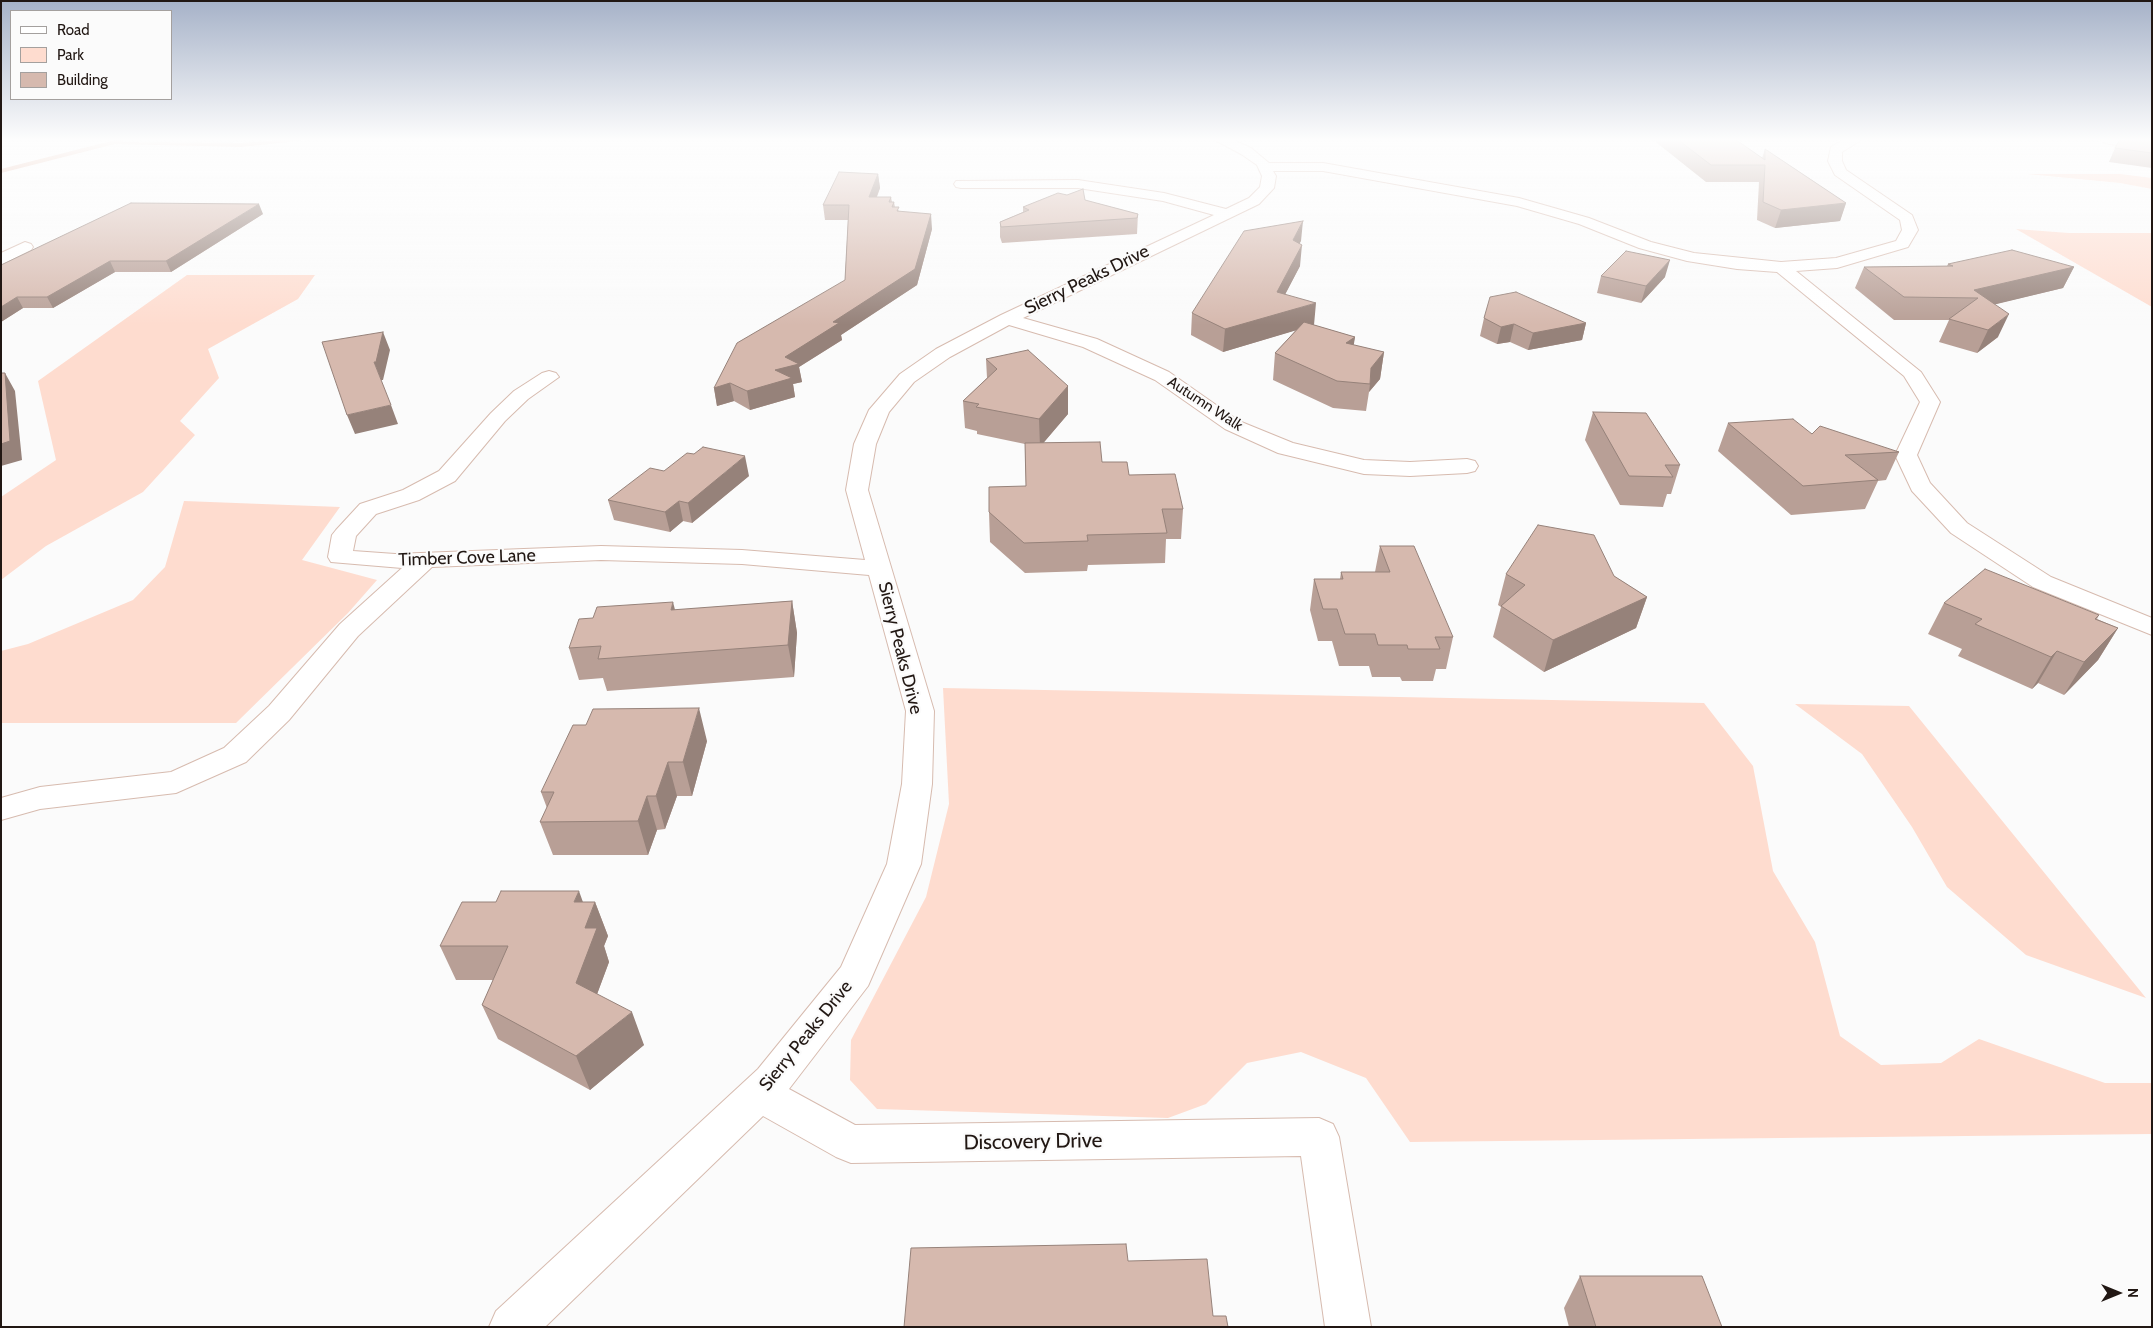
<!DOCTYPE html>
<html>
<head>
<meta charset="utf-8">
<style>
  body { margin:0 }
  #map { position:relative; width:2153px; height:1328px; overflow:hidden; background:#fbfbfb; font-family:Cabin,sans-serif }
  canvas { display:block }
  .frame { position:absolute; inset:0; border:2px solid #211713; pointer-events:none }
  .legend { position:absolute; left:10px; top:10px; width:162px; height:90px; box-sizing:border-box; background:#fbfbfb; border:1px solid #a4a09e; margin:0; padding:6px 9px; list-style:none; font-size:15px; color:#211713 }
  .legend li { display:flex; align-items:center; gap:10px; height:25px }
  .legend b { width:25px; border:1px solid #a4a09e }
  .north { position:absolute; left:2093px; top:1268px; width:50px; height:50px; -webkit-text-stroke:4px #fbfbfb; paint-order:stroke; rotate:90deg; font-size:14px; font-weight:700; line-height:20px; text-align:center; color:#211713 }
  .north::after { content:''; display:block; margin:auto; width:18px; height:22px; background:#211713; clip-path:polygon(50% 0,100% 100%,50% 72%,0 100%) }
</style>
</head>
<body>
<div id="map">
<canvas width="2153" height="1328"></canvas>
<div class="frame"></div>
<ul class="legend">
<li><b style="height:6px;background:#fff"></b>Road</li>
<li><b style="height:14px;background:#fedccf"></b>Park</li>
<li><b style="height:14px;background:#d6b9ae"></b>Building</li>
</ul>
<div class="north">N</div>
</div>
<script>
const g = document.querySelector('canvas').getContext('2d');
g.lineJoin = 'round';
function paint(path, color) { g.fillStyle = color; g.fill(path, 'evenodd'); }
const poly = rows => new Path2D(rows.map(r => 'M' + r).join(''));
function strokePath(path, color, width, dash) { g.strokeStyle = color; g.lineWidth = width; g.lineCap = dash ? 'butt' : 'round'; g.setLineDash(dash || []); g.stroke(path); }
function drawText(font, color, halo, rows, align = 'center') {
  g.font = font + ' Cabin,sans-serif'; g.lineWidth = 4.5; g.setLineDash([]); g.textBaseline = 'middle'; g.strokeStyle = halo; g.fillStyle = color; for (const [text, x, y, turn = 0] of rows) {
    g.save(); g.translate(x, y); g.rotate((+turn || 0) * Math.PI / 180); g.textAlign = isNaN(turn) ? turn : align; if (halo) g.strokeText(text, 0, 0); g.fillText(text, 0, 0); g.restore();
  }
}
const green = poly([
  [2027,174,2120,174,2152,178,2152,189,2120,183],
  [2016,229,2069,233,2152,233,2152,307],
  [187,275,315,275,298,299,208,349,219,378,180,421,195,435,143,492,46,546,1,580,1,497,56,460,38,381],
  [184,501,340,507,302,560,377,580,348,613,236,723,1,723,1,651,28,644,133,600,165,567],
  [943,688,1704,703,1753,766,1773,871,1815,942,1840,1036,1881,1065,1941,1063,1979,1039,2105,1083,2152,1083,2152,1134,1410,1142,1366,1078,1301,1052,1247,1063,1206,1104,1168,1118,877,1109,850,1080,851,1040,926,897,949,804],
  [1795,704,1909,706,2146,998,2026,955,1947,887,1912,827,1862,754]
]);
const stream = poly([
  [119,139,125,139,123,142,242,143,289,139,315,139,242,147,115,144,1,173,1,169,119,139]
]);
const minor = poly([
  [1213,139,1231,139,1251,148,1269,163,1323,163,1519,198,1589,218,1651,242,1694,253,1781,262,1836,258,1896,241,1902,230,1900,220,1835,175,1828,161,1831,147,1844,139,1863,139,1842,152,1842,161,1846,170,1912,215,1918,230,1908,247,1837,268,1796,271,1921,372,1940,402,1917,455,1930,483,1967,523,2051,577,2152,618,2152,635,2033,587,1951,533,1912,491,1895,455,1920,402,1904,376,1777,272,1737,269,1687,261,1639,248,1579,224,1517,206,1323,171,1273,171,1276,176,1274,188,1259,204,1023,318,1097,339,1169,372,1239,421,1293,443,1364,460,1410,462,1467,459,1475,461,1478,466,1475,471,1467,473,1410,476,1364,474,1278,453,1225,429,1155,380,1083,347,1009,325,950,357,914,382,889,412,876,444,868,490,934,711,932,784,921,864,868,986,789,1089,855,1125,1319,1118,1333,1124,1339,1137,1371,1327,1325,1327,1301,1156,851,1163,836,1157,763,1116,545,1327,489,1327,496,1311,758,1069,841,967,887,864,902,784,906,711,869,575,742,564,601,560,432,567,358,636,289,720,246,762,176,793,40,809,1,820,1,798,40,787,171,772,224,748,269,706,340,624,402,568,331,562,328,557,332,535,336,530,360,504,403,490,439,471,491,413,514,391,542,373,549,371,556,373,559,377,528,399,505,421,455,481,419,500,376,514,356,536,353,551,395,554,601,546,742,550,865,560,846,490,854,444,869,410,900,374,936,349,1001,315,1214,215,1163,201,1078,188,961,188,956,187,954,184,956,181,1078,180,1164,193,1226,209,1249,198,1260,187,1262,176,1257,165,1241,154,1213,139],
  [2099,139,2130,139,2152,143,2152,151,2105,143,2099,139],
  [25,242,31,244,33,247,31,250,1,265,1,253,25,242]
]);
const wall = poly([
  [1652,139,1735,139,1762,158,1765,149,1846,203,1840,221,1775,228,1757,220,1759,182,1706,182],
  [2152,139,2152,168,2109,162,2115,148],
  [878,174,880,188,877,197,891,197,892,202,894,202,895,207,899,211,932,229,917,285,841,335,842,340,799,367,802,382,793,384,795,397,750,410,734,401,717,406,714,388,845,280,848,220,825,220,823,205],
  [1085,200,1138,214,1137,234,1002,243,1000,237,1000,222,1023,212,1023,207],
  [263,214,171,272,115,272,53,308,23,308,1,322,1,265],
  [1301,241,1299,244,1300,266,1285,294,1314,325,1355,337,1353,345,1384,352,1380,379,1369,392,1366,411,1333,408,1273,380,1275,353,1296,330,1223,352,1191,335,1192,313],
  [1948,264,2074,267,2063,288,1995,304,1998,337,1977,353,1939,342,1949,320,1894,320,1855,288,1864,267,1947,266],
  [1601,276,1665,277,1641,303,1597,293],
  [1484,318,1586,323,1582,340,1528,350,1510,342,1497,344,1480,336],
  [986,359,1068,386,1068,414,1043,443,1102,462,1129,475,1183,509,1181,539,1166,539,1165,563,1088,565,1087,571,1025,573,990,542,989,512,1026,486,1025,444,977,434,977,431,965,428,963,401,987,378],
  [1593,412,1680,465,1671,494,1667,494,1663,507,1620,505,1585,440],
  [1728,423,1812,434,1899,452,1886,480,1878,481,1865,509,1791,515,1718,451],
  [664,471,749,476,692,523,683,521,670,532,614,520,608,500],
  [1380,546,1453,637,1446,669,1436,669,1433,681,1402,681,1400,677,1372,677,1369,666,1339,666,1332,641,1318,641,1310,610,1314,579,1340,579,1341,572,1375,572],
  [1506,574,1614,576,1647,597,1636,628,1544,672,1493,637,1501,607,1498,605],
  [792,601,797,633,794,677,607,691,603,678,579,680,569,648,593,618,675,610],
  [1944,603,2099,615,2097,619,2118,628,2098,660,2064,695,2038,683,2032,689,1958,656,1962,649,1928,634],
  [707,741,692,796,677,796,665,829,657,830,648,855,553,855,540,822,547,808,541,792],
  [583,902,595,902,608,936,604,946,609,962,597,994,644,1045,590,1090,498,1039,482,1005,493,980,456,980,440,946],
  [1580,1276,1722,1327,1569,1327,1564,1308]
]);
const shadedWall = poly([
  [878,174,880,188,871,211,869,197],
  [1846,203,1840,221,1775,228,1781,210],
  [259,204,263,214,171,272,166,261],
  [931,214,932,229,917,285,841,335,842,340,799,367,802,382,793,384,795,397,750,410,747,391,775,370,785,357,833,322],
  [1303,221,1301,241,1290,260,1293,240],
  [1302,245,1300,266,1275,314,1277,292],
  [1670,260,1665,277,1641,303,1646,286],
  [110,261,115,272,53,308,47,297],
  [2074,267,2063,288,1972,310,1978,298,1974,290],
  [17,297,23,308,1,322,1,307],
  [1316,303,1314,325,1223,352,1225,329],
  [2009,314,1998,337,1977,353,1988,330],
  [1586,323,1582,340,1528,350,1533,333],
  [1514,324,1510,342,1497,344,1501,327],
  [383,332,390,350,383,380,381,380,374,362],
  [1355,337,1351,363,1346,343],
  [1384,352,1380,379,1369,392,1370,384,1371,368],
  [5,373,15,391,22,460,1,466,1,444],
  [730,383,734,401,717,406,714,388],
  [1068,386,1068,414,1040,447,1039,419],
  [391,405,398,424,355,434,347,415],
  [745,456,749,476,692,523,688,503],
  [679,501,683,521,670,532,665,512],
  [1647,597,1636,628,1544,672,1553,640],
  [792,601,797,633,794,677,788,645],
  [673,602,681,633,671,610],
  [2118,628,2098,660,2064,695,2084,662],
  [2057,651,2038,683,2032,689,2051,657],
  [699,708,707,741,692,796,683,762],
  [668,762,677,796,665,829,656,796],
  [647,796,657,830,648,855,638,821],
  [579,891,589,919,595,902,608,936,604,946,609,962,589,1016,576,983,574,902],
  [632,1012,644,1045,590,1090,576,1056]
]);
const building = poly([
  [1677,139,1735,139,1765,160,1765,149,1846,203,1781,210,1763,202,1765,165,1711,165,1677,139],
  [2120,139,2152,139,2152,153,2115,148,2120,139],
  [839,172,878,174,869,197,891,197,889,202,894,202,892,207,899,207,897,211,931,214,915,269,833,322,839,323,785,357,799,364,775,370,792,378,747,391,730,383,714,388,737,343,845,280,849,205,823,205,839,172],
  [1083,189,1085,200,1138,214,1137,218,1001,227,1000,222,1029,210,1023,207,1058,193,1067,195,1083,189],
  [131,203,259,204,166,261,110,261,47,297,17,297,1,307,1,265,131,203],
  [1303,221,1293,240,1302,245,1277,292,1316,303,1225,329,1192,313,1244,231,1303,221],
  [2012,250,2074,267,1974,290,2009,314,1988,330,1949,319,1978,298,1904,297,1864,267,1953,266,1948,264,2012,250],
  [1626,251,1670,260,1646,286,1601,276,1626,251],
  [1516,292,1586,323,1533,333,1514,324,1501,327,1484,318,1490,297,1516,292],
  [1304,322,1355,337,1346,343,1384,352,1371,368,1370,384,1337,381,1275,353,1304,322],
  [383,332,376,362,374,362,391,405,347,415,322,342,383,332],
  [1028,350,1068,386,1039,419,976,407,979,404,963,401,997,369,986,359,1028,350],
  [1,373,5,373,10,441,1,444,1,373],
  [1593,412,1646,413,1680,465,1665,465,1673,477,1629,476,1593,412],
  [1793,419,1812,434,1820,426,1899,452,1845,455,1878,480,1803,486,1728,423,1793,419],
  [1100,442,1102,462,1127,462,1129,475,1175,474,1183,509,1162,509,1167,533,1087,535,1088,541,1024,543,989,512,989,487,1026,486,1025,443,1100,442],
  [703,447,745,456,688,503,679,501,665,512,608,500,650,468,664,471,687,453,694,454,703,447],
  [1538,525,1594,535,1614,576,1647,597,1553,640,1501,606,1525,585,1506,574,1538,525],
  [1380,546,1414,546,1453,637,1435,637,1440,649,1408,649,1407,645,1378,645,1375,634,1345,634,1337,609,1323,609,1314,579,1343,579,1341,572,1390,572,1380,546],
  [1985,569,2099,615,2095,619,2118,628,2084,662,2057,651,2051,657,1975,624,1982,619,1944,603,1985,569],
  [792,601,788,645,598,659,601,646,569,648,579,619,593,618,597,607,673,602,671,610,792,601],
  [699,708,683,762,668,762,656,796,647,796,638,821,540,822,554,792,541,792,573,725,586,725,593,709,699,708],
  [501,891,579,891,574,902,595,902,585,928,597,928,576,983,632,1012,576,1056,482,1005,508,946,440,946,462,902,496,902,501,891],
  [1126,1244,1128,1261,1207,1259,1213,1316,1226,1316,1228,1327,904,1327,911,1248,1126,1244],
  [1580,1276,1702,1276,1722,1327,1596,1327,1580,1276]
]);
const farStreetnames = [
  ["Autumn Walk",1205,404,33]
];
const streetNames = [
  ["Sierry Peaks Drive",1087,280,-26],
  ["Timber Cove Lane",467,558,-2],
  ["Sierry Peaks Drive",900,648,76],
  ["Sierry Peaks Drive",806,1036,-51]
];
const nearStreetnames = [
  ["Discovery Drive",1033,1142,-1]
];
paint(green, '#fedccf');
paint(stream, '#e4af99');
strokePath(minor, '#d7bbaf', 2);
paint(minor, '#fff');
paint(wall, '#b89f96');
paint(shadedWall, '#96827a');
paint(building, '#d6b9ae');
strokePath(building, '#96827a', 1);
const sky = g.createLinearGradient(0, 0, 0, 325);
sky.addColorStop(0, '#a6b2c8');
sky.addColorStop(0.43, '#fdfdfd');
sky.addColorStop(1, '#fdfdfd00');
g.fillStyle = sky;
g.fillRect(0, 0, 2153, 325);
drawText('15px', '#211713', '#fbfbfb', farStreetnames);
drawText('18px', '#211713', '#fbfbfb', streetNames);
drawText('21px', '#211713', '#fbfbfb', nearStreetnames);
</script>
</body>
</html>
